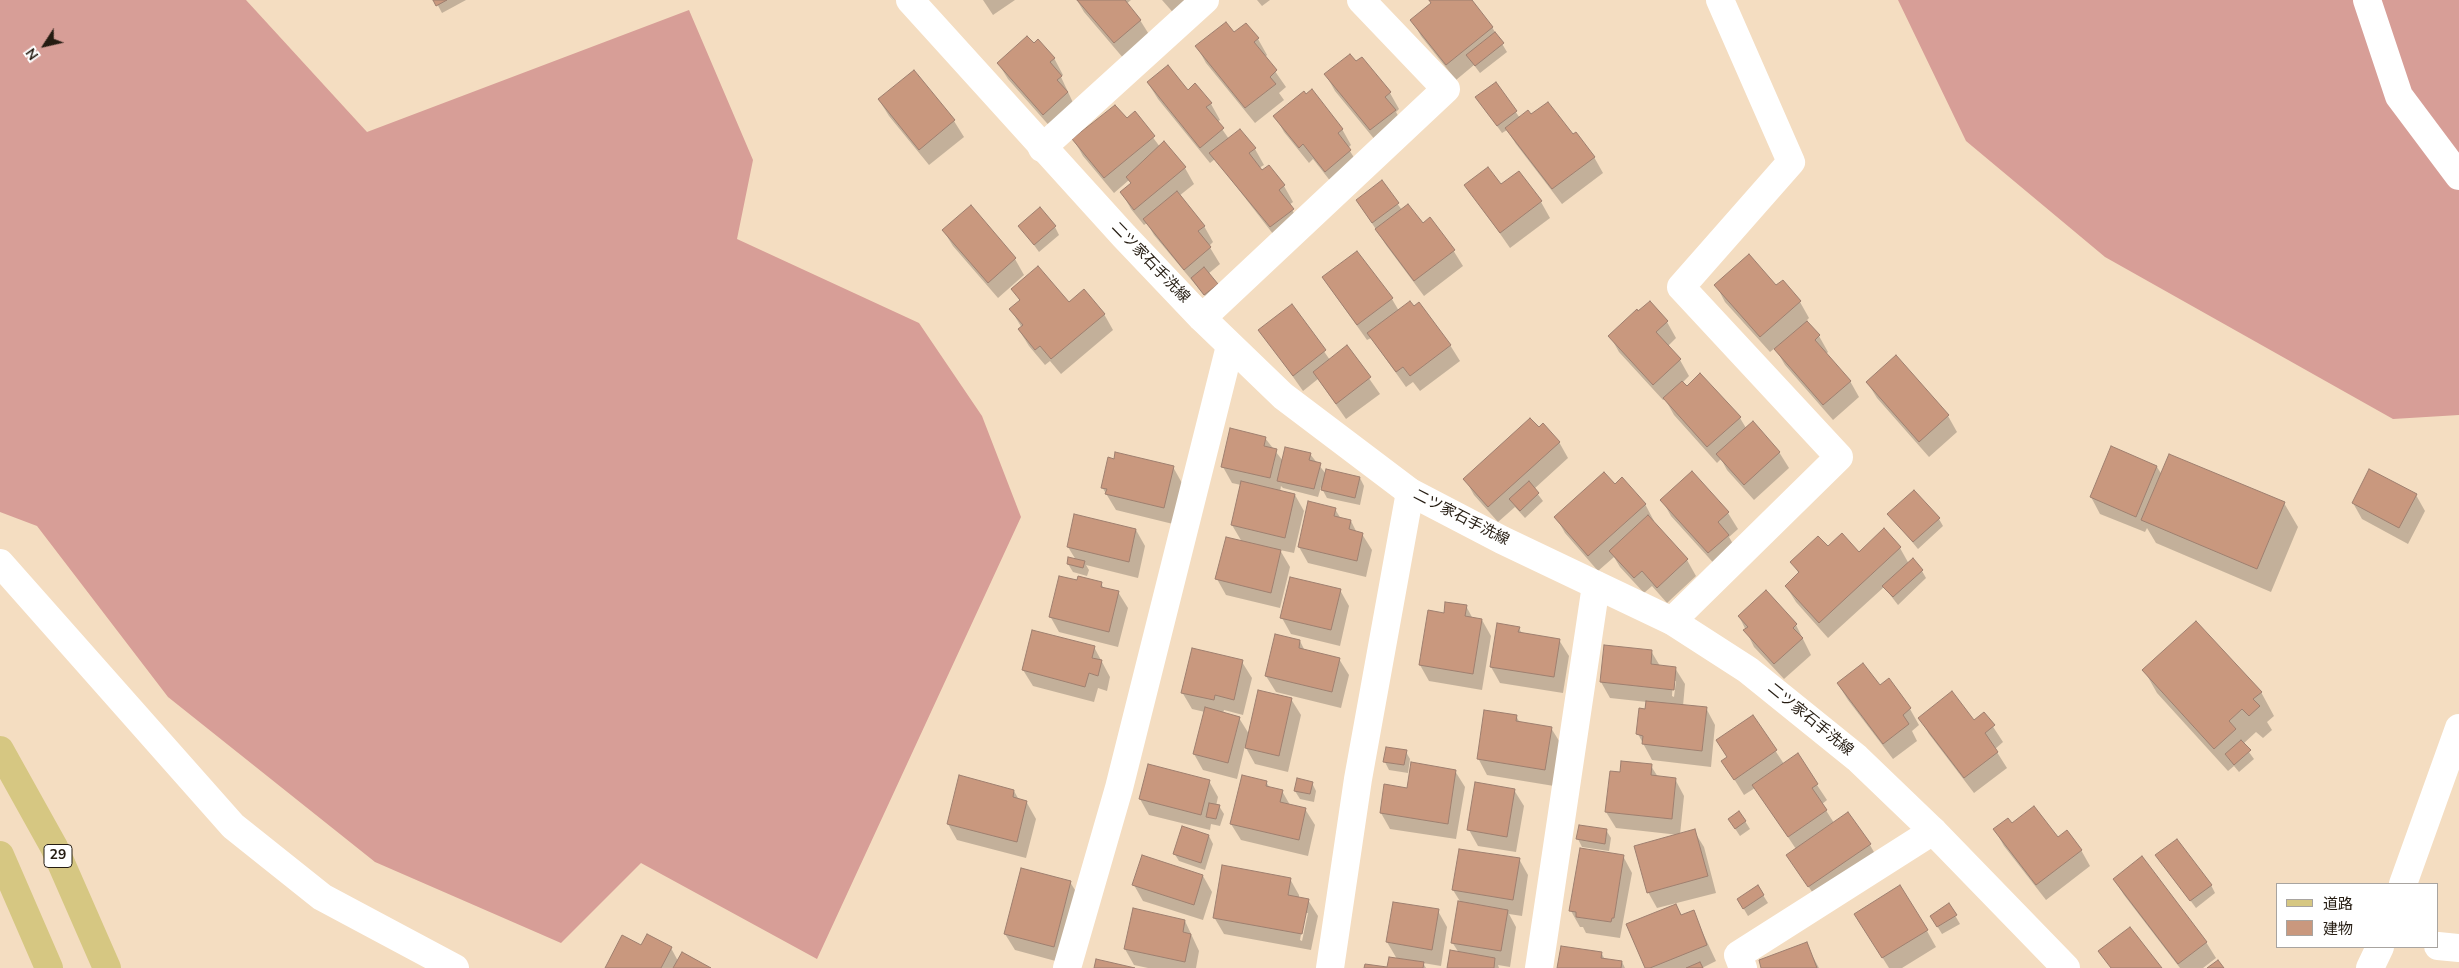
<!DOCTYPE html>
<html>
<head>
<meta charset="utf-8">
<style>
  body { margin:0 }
  #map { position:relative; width:2459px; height:968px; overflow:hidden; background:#f4ddc1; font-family:"Nunito Sans","Noto Sans JP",sans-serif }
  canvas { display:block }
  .legend { position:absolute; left:2276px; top:883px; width:162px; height:65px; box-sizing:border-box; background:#fff; border:1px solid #a8a4a0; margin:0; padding:6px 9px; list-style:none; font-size:15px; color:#251c12 }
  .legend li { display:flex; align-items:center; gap:10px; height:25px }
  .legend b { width:25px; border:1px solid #a8a4a0 }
  .north { position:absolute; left:20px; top:20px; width:50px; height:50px; -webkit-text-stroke:4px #fff; paint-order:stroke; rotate:235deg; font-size:14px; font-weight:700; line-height:20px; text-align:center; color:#251c12 }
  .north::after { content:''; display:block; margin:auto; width:18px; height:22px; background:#251c12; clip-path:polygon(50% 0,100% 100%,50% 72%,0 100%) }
</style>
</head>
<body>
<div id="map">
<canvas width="2459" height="968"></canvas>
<ul class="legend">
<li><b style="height:6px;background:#d6c782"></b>道路</li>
<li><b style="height:14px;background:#c9987e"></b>建物</li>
</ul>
<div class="north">N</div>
</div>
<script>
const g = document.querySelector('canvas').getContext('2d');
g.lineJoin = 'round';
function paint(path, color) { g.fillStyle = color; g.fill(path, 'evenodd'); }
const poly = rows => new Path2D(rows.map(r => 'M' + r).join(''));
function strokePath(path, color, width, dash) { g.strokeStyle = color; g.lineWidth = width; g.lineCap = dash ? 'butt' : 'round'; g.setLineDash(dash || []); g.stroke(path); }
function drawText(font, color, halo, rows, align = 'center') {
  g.font = font + ' "Nunito Sans","Noto Sans JP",sans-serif'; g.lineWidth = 5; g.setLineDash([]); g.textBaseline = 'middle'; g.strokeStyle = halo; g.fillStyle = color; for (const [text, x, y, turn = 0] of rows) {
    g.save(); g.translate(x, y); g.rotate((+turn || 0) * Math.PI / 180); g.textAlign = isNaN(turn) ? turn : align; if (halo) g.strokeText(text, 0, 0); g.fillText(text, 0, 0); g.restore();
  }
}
const forest = poly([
  [0,0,246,0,367,132,689,10,753,160,737,239,919,323,982,416,1021,517,817,959,641,863,561,943,375,862,168,697,37,526,0,512],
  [1898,0,2459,0,2459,415,2393,419,2105,257,1966,141]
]);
const shadow = poly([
  [435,0,466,0,442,13],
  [983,0,1015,0,993,15],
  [1077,0,1131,0,1126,4,1140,20,1150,36,1124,59,1084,12],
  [1162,0,1196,0,1177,17],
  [1257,0,1270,0,1262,6],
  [1429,0,1470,0,1492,27,1507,52,1480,73,1474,65,1456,80,1421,36,1412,20,1432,5],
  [1246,24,1258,39,1267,55,1265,57,1286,87,1279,93,1284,100,1255,123,1206,63,1197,47,1234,34],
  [1054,58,1063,75,1061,77,1076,109,1053,130,1008,79,998,63],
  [1356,63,1390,93,1399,109,1396,112,1404,126,1380,146,1335,91,1326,75],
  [914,71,954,121,964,137,929,165,889,116,879,100],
  [1148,83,1188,92,1195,85,1211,104,1220,120,1217,122,1229,139,1255,149,1264,165,1259,168,1284,186,1293,202,1289,205,1302,226,1280,243,1215,159,1210,163,1158,99],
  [1495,84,1520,118,1531,116,1573,136,1594,157,1603,173,1562,204,1516,144,1507,130,1502,133,1477,98],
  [1135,113,1160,147,1164,143,1185,168,1194,184,1179,196,1204,226,1213,242,1209,246,1220,264,1208,274,1222,292,1210,302,1154,235,1147,223,1144,225,1131,209,1122,193,1132,185,1129,180,1114,193,1083,156,1074,140,1126,120],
  [1275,116,1342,129,1351,145,1348,148,1360,167,1335,187,1313,159,1309,163,1284,132],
  [1381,182,1402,210,1453,250,1463,266,1424,296,1386,245,1357,200],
  [1466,185,1501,186,1541,202,1550,218,1510,248],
  [970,207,1015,259,1024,275,998,298,953,246,943,230],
  [1020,226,1055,227,1059,235,1039,252],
  [1323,278,1392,299,1399,311,1413,308,1450,345,1460,361,1420,391,1413,382,1406,387,1371,338,1367,340],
  [1716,285,1800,302,1809,318,1806,321,1819,336,1828,352,1826,354,1850,381,1859,397,1833,420,1785,365,1775,348,1770,352,1725,302],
  [1013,289,1104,314,1113,330,1061,374,1050,361,1045,365,1029,346,1019,330,1022,328,1011,310,1020,301],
  [1292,306,1330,360,1347,347,1380,394,1346,419,1318,379,1303,391,1260,330],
  [1667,322,1676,338,1668,346,1680,360,1689,376,1682,383,1686,388,1740,418,1746,428,1779,452,1789,468,1754,500,1727,470,1721,459,1717,463,1674,415,1665,399,1663,400,1619,352,1610,336],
  [1867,382,1948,416,1957,432,1929,457,1877,398],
  [1539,428,1559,442,1568,458,1534,489,1543,501,1525,518,1515,507,1498,522,1474,495,1465,479],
  [1265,438,1283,461,1310,454,1326,474,1360,478,1364,486,1360,505,1327,498,1321,487,1318,497,1283,488,1281,486,1280,492,1295,495,1304,511,1294,553,1280,550,1290,567,1280,608,1226,595,1217,579,1242,542,1232,525,1241,485,1232,483,1223,467],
  [1173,467,1182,483,1173,524,1116,510,1102,487],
  [2157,467,2162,475,2284,503,2298,527,2271,592,2156,543,2147,528,2145,532,2100,514,2091,497],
  [1615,486,1645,504,1654,521,1653,522,1687,560,1696,576,1667,603,1652,586,1644,593,1620,567,1614,557,1598,571,1565,533,1556,517],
  [2416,495,2425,511,2408,544,2362,519,2353,503],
  [1662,500,1728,513,1738,529,1729,537,1737,551,1718,568,1671,516],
  [1335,509,1341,519,1351,521,1357,533,1362,534,1372,550,1366,577,1308,563,1299,547],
  [1889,514,1939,519,1943,526,1918,549],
  [1136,530,1145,546,1138,578,1086,565,1089,570,1087,576,1073,572,1068,564,1076,560,1068,547],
  [1828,548,1859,553,1900,548,1909,564,1922,571,1926,578,1898,605,1884,587,1828,638,1796,602,1786,586,1799,574,1792,562],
  [1078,582,1101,583,1104,589,1118,592,1128,608,1118,647,1059,632,1050,616],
  [1340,590,1349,606,1340,646,1291,634,1282,618],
  [1766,592,1796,625,1811,655,1784,679,1754,647,1739,616],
  [1466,606,1473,619,1482,620,1491,636,1482,690,1429,681,1420,665,1429,611,1445,614],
  [1519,628,1522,634,1559,640,1569,656,1563,693,1500,683,1491,667],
  [1300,641,1305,651,1339,659,1349,675,1341,708,1276,692,1266,676],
  [1094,647,1110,677,1107,691,1098,688,1094,702,1033,686,1023,670],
  [1651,651,1660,666,1675,668,1685,684,1683,706,1706,708,1715,725,1711,767,1652,760,1638,734,1647,702,1610,698,1601,682],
  [1673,681,1676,681,1674,697,1672,696],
  [1242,662,1252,678,1243,715,1224,710,1223,713,1239,718,1249,734,1291,699,1301,715,1288,772,1255,764,1245,746,1237,779,1203,770,1194,754,1205,712,1192,709,1182,692],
  [2144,670,2261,692,2274,716,2267,722,2272,730,2263,738,2256,732,2243,744,2254,759,2239,772,2234,766,2228,771,2157,693],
  [1838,684,1879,687,1910,709,1919,725,1912,731,1917,741,1893,759,1848,700],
  [1984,713,2003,742,1995,749,2007,768,1974,793,1929,734,1920,718,1973,721],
  [1516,716,1520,723,1551,728,1561,744,1554,786,1487,775,1478,758],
  [1753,717,1784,764,1797,755,1827,800,1822,804,1834,823,1870,845,1879,861,1819,902,1787,855,1796,849,1755,788,1744,795,1723,761,1728,758],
  [1406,752,1410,759,1408,773,1389,770,1385,762],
  [1651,766,1658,777,1675,779,1684,796,1680,835,1694,831,1704,847,1716,893,1657,908,1648,892,1679,835,1616,828,1606,812,1621,773],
  [1455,771,1465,787,1456,839,1390,829,1381,813,1408,789],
  [1209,781,1218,797,1216,806,1219,806,1224,814,1220,826,1211,824,1210,830,1149,815,1140,799],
  [1266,782,1270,788,1282,791,1290,805,1305,809,1315,825,1308,856,1241,840,1231,824],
  [1312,783,1316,791,1314,802,1300,799,1295,791],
  [1514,790,1524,806,1516,852,1478,846,1469,830],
  [1014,791,1019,800,1027,803,1036,819,1026,858,957,840,948,824],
  [1745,821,1750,829,1740,836,1734,827],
  [2012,825,2058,838,2081,850,2090,866,2046,900,2004,846,1995,830],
  [1606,830,1611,838,1609,851,1582,847,1578,839],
  [1209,836,1213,844,1205,870,1179,861,1174,853],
  [1623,856,1632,873,1620,938,1586,933,1583,927,1580,927,1571,911],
  [2157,856,2211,885,2215,893,2196,908],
  [1519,859,1528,875,1522,916,1509,914,1516,927,1510,967,1498,965,1499,968,1449,968,1459,953,1452,942,1461,903,1453,890],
  [1203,876,1212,892,1203,920,1143,901,1134,885],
  [1290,879,1299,895,1299,899,1308,900,1318,916,1311,950,1224,934,1214,917],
  [1305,913,1308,913,1302,941,1300,940],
  [2114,879,2206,942,2216,958,2203,968,2180,968,2124,895],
  [1070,882,1080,898,1063,963,1015,950,1005,934],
  [1763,895,1768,903,1748,916,1738,899],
  [1676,905,1682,916,1693,912,1716,961,1702,968,1646,968],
  [1949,905,1960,924,1942,934,1931,916],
  [1438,911,1447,927,1441,966,1423,963,1426,968,1388,968,1397,959,1387,942],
  [1185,921,1199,951,1196,968,1148,968,1134,965,1125,949],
  [1865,930,1927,931,1936,947,1902,968,1889,968],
  [1806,944,1819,968,1763,968],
  [642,947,671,948,678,961,708,968,606,968],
  [1602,954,1605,960,1622,962,1625,968,1559,968]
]);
const building = poly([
  [433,0,447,0,436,6,433,0],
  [1077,0,1125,0,1141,20,1114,43,1077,0],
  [1429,0,1472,0,1493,27,1446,65,1410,20,1431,3,1429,0],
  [1226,22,1234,32,1246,23,1259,38,1254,42,1277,70,1270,77,1276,84,1245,108,1195,46,1226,22],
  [1495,32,1504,43,1475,66,1466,55,1495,32],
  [1027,36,1034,43,1038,39,1055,58,1050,62,1062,76,1057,80,1068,92,1043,115,997,63,1027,36],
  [1350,54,1356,61,1362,57,1391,92,1385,97,1396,110,1370,130,1324,74,1350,54],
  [1168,65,1188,90,1195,83,1212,103,1206,107,1224,128,1200,148,1147,82,1168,65],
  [914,70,955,120,919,150,878,99,914,70],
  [1496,82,1517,111,1497,126,1475,97,1496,82],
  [1312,89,1343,129,1338,133,1351,150,1325,172,1303,144,1299,148,1273,116,1304,91,1306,94,1312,89],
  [1548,102,1573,134,1576,132,1595,157,1552,189,1505,128,1528,110,1531,114,1548,102],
  [1115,105,1127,118,1135,111,1155,136,1104,178,1072,139,1115,105],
  [1240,129,1256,148,1249,153,1262,170,1269,165,1285,185,1279,190,1294,209,1270,227,1209,153,1240,129],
  [1164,141,1186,167,1134,210,1120,192,1131,183,1126,177,1164,141],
  [1488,167,1501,184,1519,171,1542,201,1500,233,1464,185,1488,167],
  [1382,180,1399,203,1372,223,1356,200,1382,180],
  [1177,191,1205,226,1198,231,1211,247,1184,270,1143,219,1177,191],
  [1408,204,1423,223,1430,217,1455,250,1414,281,1375,229,1408,204],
  [971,205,1016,258,988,283,942,230,971,205],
  [1040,207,1056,226,1034,245,1018,226,1040,207],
  [1357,251,1393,298,1357,325,1322,277,1357,251],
  [1749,254,1776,285,1783,280,1801,301,1760,337,1714,285,1749,254],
  [1038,266,1069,302,1084,289,1105,314,1051,359,1040,346,1035,350,1018,329,1023,325,1009,309,1020,300,1011,289,1038,266],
  [1204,267,1218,284,1204,295,1191,278,1204,267],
  [1410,301,1414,306,1419,302,1451,345,1410,376,1403,367,1396,372,1367,333,1410,301],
  [1650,301,1668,321,1656,332,1681,359,1653,385,1608,336,1637,309,1638,311,1650,301],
  [1292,304,1326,350,1293,376,1258,330,1292,304],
  [1807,321,1820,335,1815,340,1851,381,1823,405,1774,349,1807,321],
  [1347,345,1371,377,1336,404,1313,372,1347,345],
  [1896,355,1949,415,1919,442,1866,382,1896,355],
  [1700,373,1741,417,1707,447,1663,398,1682,381,1687,386,1700,373],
  [1530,418,1539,427,1543,423,1560,442,1488,507,1463,479,1530,418],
  [1753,421,1780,452,1744,485,1716,454,1753,421],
  [1230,428,1266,437,1264,446,1277,449,1270,478,1221,467,1230,428],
  [2111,446,2157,466,2136,517,2090,497,2111,446],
  [1285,447,1311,453,1309,460,1321,463,1314,489,1277,481,1285,447],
  [1115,452,1174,466,1164,508,1105,494,1107,489,1101,488,1108,457,1114,459,1115,452],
  [2169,454,2285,502,2257,569,2141,520,2169,454],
  [1326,469,1360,477,1355,498,1321,490,1326,469],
  [2369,469,2417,494,2399,528,2352,503,2369,469],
  [1692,471,1729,512,1718,522,1729,535,1708,553,1660,500,1692,471],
  [1604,472,1615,484,1622,477,1646,504,1588,556,1554,517,1604,472],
  [1241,481,1295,494,1285,538,1231,525,1241,481],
  [1529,481,1539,493,1520,511,1509,499,1529,481],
  [1914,490,1940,518,1913,542,1887,514,1914,490],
  [1308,501,1336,508,1334,516,1351,520,1349,529,1363,533,1357,561,1298,547,1308,501],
  [1074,514,1136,529,1129,562,1067,547,1074,514],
  [1648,515,1688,559,1657,588,1642,571,1634,578,1609,551,1648,515],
  [1884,528,1901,547,1819,623,1785,586,1799,572,1790,562,1818,536,1828,546,1842,533,1859,552,1884,528],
  [1226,537,1281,550,1271,593,1215,579,1226,537],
  [1068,557,1085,561,1083,568,1067,564,1068,557],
  [1913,558,1923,570,1893,597,1882,586,1913,558],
  [1059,576,1077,580,1078,576,1102,582,1101,587,1119,591,1109,632,1049,617,1059,576],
  [1290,577,1341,589,1331,630,1280,618,1290,577],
  [1766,590,1797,624,1793,628,1803,638,1774,664,1743,630,1748,627,1738,616,1766,590],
  [1445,602,1467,605,1465,616,1482,619,1473,674,1419,665,1428,610,1444,613,1445,602],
  [2196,621,2262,692,2253,699,2260,706,2249,716,2242,709,2229,721,2236,729,2214,749,2142,670,2196,621],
  [1497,623,1520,627,1518,632,1560,639,1554,677,1490,667,1497,623],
  [1032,630,1095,646,1092,658,1102,660,1098,676,1089,673,1085,687,1022,670,1032,630],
  [1275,634,1300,640,1299,648,1340,658,1332,692,1265,676,1275,634],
  [1604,645,1652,650,1651,664,1676,667,1674,690,1600,682,1604,645],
  [1192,648,1243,660,1234,700,1215,695,1214,700,1181,693,1192,648],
  [1863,663,1880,685,1889,678,1911,708,1903,715,1909,724,1883,744,1837,683,1863,663],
  [1258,690,1292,698,1279,756,1245,748,1258,690],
  [1952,691,1974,720,1984,712,1995,725,1985,733,1998,752,1964,778,1918,718,1952,691],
  [1646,701,1707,707,1702,751,1642,744,1643,736,1636,734,1639,708,1645,709,1646,701],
  [1205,707,1240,717,1228,763,1193,754,1205,707],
  [1484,710,1517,715,1516,721,1552,727,1545,770,1477,759,1484,710],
  [1753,715,1777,750,1734,780,1721,761,1727,757,1716,740,1753,715],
  [2241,740,2251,750,2234,765,2225,754,2241,740],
  [1386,747,1407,750,1404,765,1383,762,1386,747],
  [1798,753,1818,784,1812,788,1827,810,1788,837,1752,785,1798,753],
  [1621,761,1652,764,1651,775,1676,778,1672,819,1605,812,1610,771,1620,772,1621,761],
  [1411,762,1456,770,1448,824,1380,813,1384,784,1407,788,1411,762],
  [1148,764,1210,780,1201,815,1139,799,1148,764],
  [959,775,1014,790,1013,797,1027,801,1017,842,947,824,959,775],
  [1242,775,1267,781,1266,786,1283,790,1280,802,1306,808,1299,840,1230,824,1242,775],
  [1297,778,1313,782,1310,794,1294,791,1297,778],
  [1475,782,1515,789,1507,837,1467,830,1475,782],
  [1209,803,1220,805,1216,819,1206,817,1209,803],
  [2034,806,2058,837,2067,830,2082,850,2036,885,1993,829,2008,818,2012,823,2034,806],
  [1739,811,1746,821,1735,829,1728,819,1739,811],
  [1848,812,1871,844,1808,887,1786,855,1848,812],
  [1579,825,1607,829,1605,844,1576,839,1579,825],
  [1182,826,1209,835,1201,863,1173,854,1182,826],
  [1695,829,1708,876,1647,893,1634,846,1695,829],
  [2177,839,2212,885,2190,901,2155,855,2177,839],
  [1580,848,1624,855,1614,918,1612,918,1611,922,1576,917,1576,912,1569,911,1580,848],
  [1459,849,1520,858,1513,900,1452,890,1459,849],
  [1142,855,1203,875,1194,905,1132,885,1142,855],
  [2142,856,2207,942,2178,964,2113,879,2142,856],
  [1222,865,1291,878,1288,895,1309,899,1302,934,1213,918,1222,865],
  [1021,868,1071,881,1054,947,1004,934,1021,868],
  [1758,885,1764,895,1743,909,1737,899,1758,885],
  [1900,885,1928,930,1882,958,1854,914,1900,885],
  [1458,901,1508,910,1501,951,1451,943,1458,901],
  [1393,902,1439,909,1432,950,1386,942,1393,902],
  [1949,903,1957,915,1937,927,1930,916,1949,903],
  [1676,904,1681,915,1694,910,1707,945,1650,968,1645,968,1626,924,1676,904],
  [1133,908,1185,920,1183,932,1191,934,1185,962,1124,949,1133,908],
  [2130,927,2162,968,2111,968,2098,951,2130,927],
  [647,934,672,947,661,968,605,968,622,935,641,945,647,934],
  [1807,942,1817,968,1761,968,1759,960,1807,942],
  [1561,946,1602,952,1601,958,1622,961,1621,968,1557,968,1561,946],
  [1450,950,1495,958,1494,968,1447,968,1450,950],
  [682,952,711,968,673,968,682,952],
  [1389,957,1424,962,1423,968,1364,968,1365,964,1387,967,1389,957],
  [1096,959,1135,968,1094,968,1096,959],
  [2218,960,2224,968,2207,968,2218,960],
  [1700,962,1703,968,1686,968,1700,962]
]);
const minor = poly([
  [2367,0,2399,96,2459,176],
  [1042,148,1205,0],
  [1202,318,1446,89,1361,0],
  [0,563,233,826,322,897,455,968],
  [1672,621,1839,457,1681,287,1791,162,1720,0],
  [2403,884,2459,728],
  [2438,946,2459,948],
  [1067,968,1119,788,1230,346],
  [1330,968,1358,779,1410,492],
  [1539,968,1596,585],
  [1743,968,1738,955,1933,831],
  [2370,968,2380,947]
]);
const tertiary = poly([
  [910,0,1124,236,1202,318,1283,396,1410,492,1502,540,1672,621,1748,670,1857,758,1933,831,2066,968]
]);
const primary = poly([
  [0,750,54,847,107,968],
  [0,855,49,968]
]);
const shields = [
  [58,856,28]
];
const shieldNames = [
  ["29",58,856]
];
const streetNames = [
  ["二ツ家石手洗線",1150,263,46],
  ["二ツ家石手洗線",1461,518,27],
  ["二ツ家石手洗線",1810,720,39]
];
paint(forest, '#d79e97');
paint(shadow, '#0003');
paint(building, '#c9987e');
strokePath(building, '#9e7f6f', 1);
strokePath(minor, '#fff', 28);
strokePath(tertiary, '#fff', 28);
strokePath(primary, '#d6c782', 28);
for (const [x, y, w] of shields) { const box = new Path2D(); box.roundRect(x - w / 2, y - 11.5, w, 23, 4); g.fillStyle = '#fff'; g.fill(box); strokePath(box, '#251c12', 1); }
drawText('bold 14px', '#251c12', null, shieldNames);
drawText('15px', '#251c12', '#fff', streetNames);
</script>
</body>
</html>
